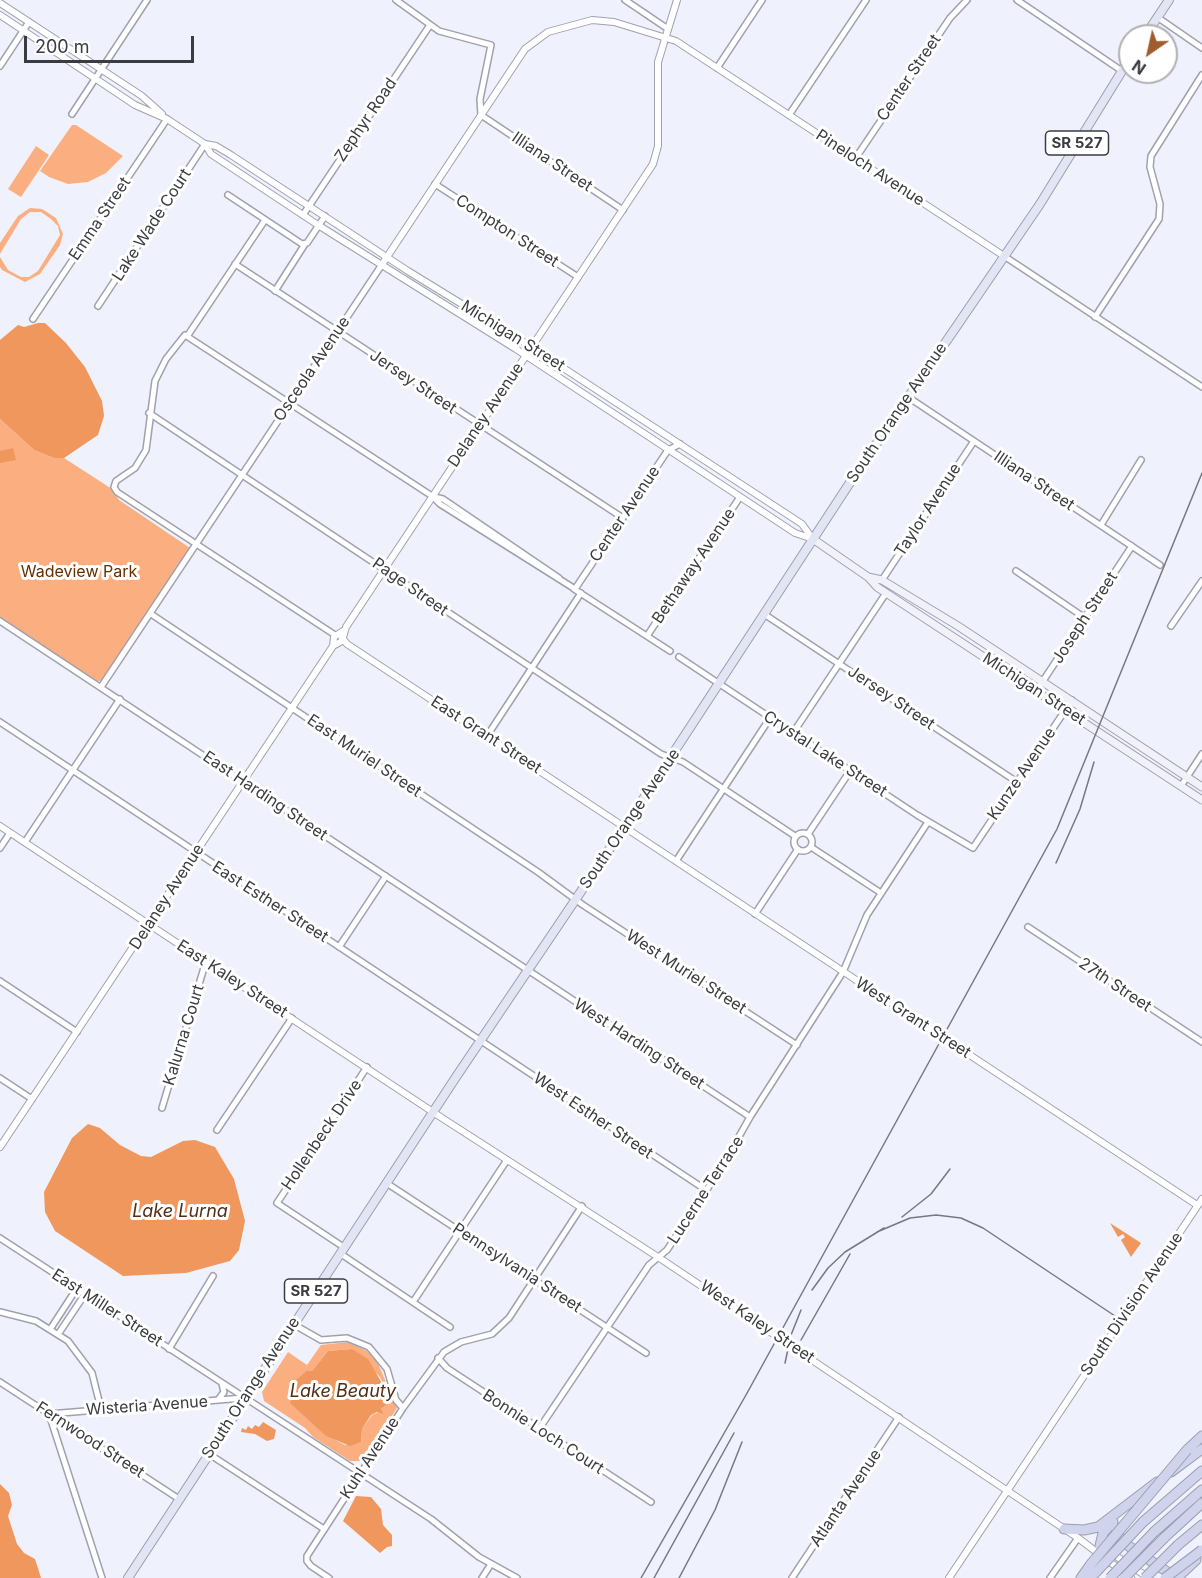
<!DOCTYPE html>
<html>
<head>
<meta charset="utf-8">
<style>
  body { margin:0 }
  #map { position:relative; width:1202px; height:1578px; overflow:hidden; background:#eff1fd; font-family:Inter,sans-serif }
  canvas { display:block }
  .north { position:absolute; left:1118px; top:24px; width:60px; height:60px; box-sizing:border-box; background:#fff; border:2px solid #b1b1b3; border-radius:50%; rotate:214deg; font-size:16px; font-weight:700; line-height:24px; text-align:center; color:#3b3c42 }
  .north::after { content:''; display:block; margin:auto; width:21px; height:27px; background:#a05c2d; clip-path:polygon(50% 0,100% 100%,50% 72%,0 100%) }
  .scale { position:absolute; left:24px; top:36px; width:170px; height:27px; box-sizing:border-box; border:3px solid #3b3c42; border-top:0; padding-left:8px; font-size:18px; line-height:21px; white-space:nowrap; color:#3b3c42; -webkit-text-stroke:4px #fff; paint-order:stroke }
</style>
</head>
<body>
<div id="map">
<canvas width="1202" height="1578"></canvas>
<div class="north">N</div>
<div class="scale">200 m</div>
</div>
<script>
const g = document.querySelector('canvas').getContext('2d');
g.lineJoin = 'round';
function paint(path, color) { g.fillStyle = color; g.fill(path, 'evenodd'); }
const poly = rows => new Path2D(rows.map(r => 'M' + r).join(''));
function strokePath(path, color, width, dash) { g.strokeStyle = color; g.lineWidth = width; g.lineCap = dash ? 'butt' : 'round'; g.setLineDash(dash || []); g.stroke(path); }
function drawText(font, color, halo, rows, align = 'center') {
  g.font = font + ' Inter,sans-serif'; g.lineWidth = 6; g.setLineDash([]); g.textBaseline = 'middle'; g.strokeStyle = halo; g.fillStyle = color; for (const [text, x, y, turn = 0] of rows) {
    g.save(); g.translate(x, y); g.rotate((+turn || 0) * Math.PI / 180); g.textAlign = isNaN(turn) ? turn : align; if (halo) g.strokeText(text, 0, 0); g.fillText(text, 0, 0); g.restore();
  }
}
const green = poly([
  [72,125,76,125,123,156,106,173,88,182,68,184,49,177,40,171],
  [36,146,49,155,21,197,8,189],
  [30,208,42,209,56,218,63,234,60,245,40,274,25,282,2,270,0,267,0,257,8,270,21,277,29,277,38,271,60,235,58,226,51,219,41,212,30,212,21,219,0,254,0,243,18,216],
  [0,419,34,450,54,458,64,458,112,489,119,500,190,548,102,681,97,681,0,618],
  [348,1342,367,1351,377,1361,397,1408,363,1461,350,1461,313,1437,305,1428,264,1401,262,1392,288,1352,307,1365,321,1345],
  [352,1349,380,1377,387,1391,382,1395,381,1411,372,1415,362,1429,361,1442,345,1445,326,1435,291,1402,295,1391,291,1384,306,1371,312,1371,328,1351]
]);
const water = poly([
  [38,323,45,323,66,343,85,367,102,401,104,416,98,435,64,458,54,458,34,450,0,419,0,340,18,325,24,327],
  [13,448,16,460,0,463,0,451],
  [88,1124,100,1128,120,1145,141,1156,151,1157,183,1141,195,1140,215,1147,234,1179,245,1221,239,1250,230,1261,186,1273,123,1276,55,1231,45,1212,44,1192,72,1138],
  [1110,1223,1141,1243,1131,1257,1121,1240,1125,1237,1123,1234,1118,1237],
  [352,1349,368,1359,387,1392,382,1395,386,1405,381,1408,383,1414,377,1412,371,1415,362,1429,361,1442,350,1446,326,1436,290,1403,295,1391,291,1384,306,1371,312,1371,328,1351],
  [263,1422,276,1430,274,1439,267,1441,255,1434,241,1432,242,1428,246,1430,248,1426,252,1429,255,1425,259,1427],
  [0,1484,9,1493,12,1505,8,1516,17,1544,24,1553,35,1559,41,1578,0,1578],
  [356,1496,371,1497,381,1509,383,1525,392,1535,392,1546,387,1547,380,1553,343,1521]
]);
const minor = poly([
  [396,0,439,31,491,45,480,99,481,115,623,210],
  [625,0,668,29],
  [1017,0,1122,71],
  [1157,17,1202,48],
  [0,66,29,22],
  [717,68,762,0],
  [72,114,147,0],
  [789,115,866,0],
  [855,159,950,18,967,0],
  [435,184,578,277],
  [228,195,302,244,307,243,325,216],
  [303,215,430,25],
  [1004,256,1202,387],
  [235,264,623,518],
  [275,291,305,244],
  [98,306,205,144],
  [1095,317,1159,219,1160,204,1150,167,1151,156,1202,75],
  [33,319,167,119],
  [188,335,265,220],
  [908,397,1160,565],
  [149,413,661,754,683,762,795,836],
  [434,497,443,499,559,578],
  [1101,525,1141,460],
  [1016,571,1085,618],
  [882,580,974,441],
  [574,589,670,651],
  [575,589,668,450,680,444],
  [151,614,538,872,583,905,797,1045],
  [764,614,1017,782],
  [0,621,750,1117],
  [1171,626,1202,581],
  [335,635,117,492,114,487,116,481,135,468,146,450,155,381,166,359,185,335,432,496,440,504,575,589],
  [647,636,740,497],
  [679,657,917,815,973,848,1072,700],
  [101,687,381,266],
  [1037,690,1132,546],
  [0,722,706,1190],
  [793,733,886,593],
  [487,736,581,593],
  [1181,786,1202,754],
  '794 842a9 9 0 1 1 18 0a9 9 0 1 1-18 0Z',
  [808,834,850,771],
  [25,842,120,699],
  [811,847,881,893],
  [0,848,10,833],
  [676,861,770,718],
  [755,914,798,849],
  [1028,927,1202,1042],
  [339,947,386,876],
  [0,981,77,1032],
  [0,1078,32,1099],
  [162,1108,206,961],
  [217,1130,292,1018],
  [388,1184,646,1353],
  [0,1238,431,1519,479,1557,517,1578],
  [345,1248,277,1203,367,1067],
  [341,1254,450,1327],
  [413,1302,507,1160],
  [0,1312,36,1321,68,1341,92,1373,101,1409],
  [293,1324,321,1340,347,1338,369,1347,387,1369,396,1400,403,1408],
  [51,1328,77,1288],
  [59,1333,85,1294],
  [169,1349,213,1276],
  [438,1358,447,1368,651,1502],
  [0,1382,179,1499],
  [218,1400,224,1392,222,1384],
  [49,1414,243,1398],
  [49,1414,102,1578],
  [539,1429,649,1265,667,1250,723,1165,750,1117,843,972,867,915,928,822],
  [209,1454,324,1529],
  [329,1578,311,1566,307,1561,307,1556,403,1408,444,1352,461,1342,492,1334,509,1318,582,1206],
  [482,1578,491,1564],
  [792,1578,899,1417],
  [1050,1578,1078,1538]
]);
const tertiary = poly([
  [0,3,142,96,162,114],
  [0,15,135,105,167,119,205,144,211,154,318,225,516,349,795,533,813,539],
  [205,144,216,146,231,155,408,271,522,341,802,524,812,538],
  [381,266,525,49,548,32,592,20,614,22,676,41,1004,256],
  [342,638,347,644,1197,1205],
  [333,646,334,637,343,631],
  [0,826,442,1118,658,1257,1078,1538,1131,1578],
  [0,1147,333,646,342,641,346,627,653,164,658,146,658,62,677,0],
  [1110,1552,1149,1578],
  [949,1578,1202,1199]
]);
const secondary = poly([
  [813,539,868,577,877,587,1202,800],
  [868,577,882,580,958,626,1202,787]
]);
const primary = poly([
  [1145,36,1169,0],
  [657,778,851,481,1040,204,1130,58],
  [128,1578,456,1077,650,789]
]);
const motorway = poly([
  [1187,1450,1202,1436],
  [1171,1472,1202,1449],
  [1143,1522,1202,1471],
  [1116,1528,1121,1541,1169,1573,1180,1575,1196,1560],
  [1064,1529,1084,1530,1098,1527,1157,1482],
  [1154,1532,1202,1490],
  [1164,1538,1202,1503],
  [1178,1545,1202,1525],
  [1107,1562,1100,1546,1103,1533,1113,1522],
  [1081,1578,1091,1564],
  [1090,1578,1098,1570]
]);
const rail = poly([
  [1056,863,1080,809,1094,762],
  [902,1217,931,1194,950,1169],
  [877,1232,910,1218,936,1215,961,1218,983,1228,1115,1316],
  [812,1290,828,1268,845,1252,884,1228],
  [801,1340,850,1254],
  [785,1363,791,1335,801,1310],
  [641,1578,746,1395,1057,829,1202,473],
  [654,1578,734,1433],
  [679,1578,715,1510,742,1442]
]);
const motorwayBridge = poly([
  [1091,1564,1187,1450],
  [1098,1570,1143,1522],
  [1110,1578,1154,1532],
  [1124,1578,1164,1538],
  [1145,1578,1178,1545],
  [1165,1578,1202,1550]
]);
const shields = [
  [1077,143,63],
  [316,1291,63]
];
const shieldNames = [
  ["SR 527",1077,143],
  ["SR 527",316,1291]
];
const streetNames = [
  ["Center Street",909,78,-56],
  ["Zephyr Road",366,120,-56],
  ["Illiana Street",552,162,34],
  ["Pineloch Avenue",870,168,33],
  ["Emma Street",100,219,-56],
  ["Lake Wade Court",152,225,-57],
  ["Compton Street",507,231,33],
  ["Michigan Street",513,336,32],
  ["Osceola Avenue",312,369,-56],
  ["Jersey Street",413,382,34],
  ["South Orange Avenue",897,413,-56],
  ["Delaney Avenue",486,415,-56],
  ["Illiana Street",1034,481,34],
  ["Taylor Avenue",928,510,-57],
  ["Center Avenue",625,514,-56],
  ["Bethaway Avenue",694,566,-56],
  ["Page Street",410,587,35],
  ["Joseph Street",1085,618,-57],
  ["Michigan Street",1034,689,33],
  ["Jersey Street",891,698,34],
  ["East Grant Street",486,735,33],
  ["Crystal Lake Street",825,754,33],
  ["East Muriel Street",364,756,34],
  ["Kunze Avenue",1022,774,-56],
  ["East Harding Street",265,796,34],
  ["South Orange Avenue",630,819,-56],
  ["Delaney Avenue",167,897,-57],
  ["East Esther Street",270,902,33],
  ["West Muriel Street",686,972,33],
  ["East Kaley Street",232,979,33],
  ["27th Street",1115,985,34],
  ["West Grant Street",913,1018,33],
  ["Kalurna Court",184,1035,-73],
  ["West Harding Street",639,1044,33],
  ["West Esther Street",593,1116,34],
  ["Hollenbeck Drive",322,1135,-56],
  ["Lucerne Terrace",706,1190,-57],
  ["Pennsylvania Street",517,1268,33],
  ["South Division Avenue",1132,1304,-56],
  ["East Miller Street",107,1308,33],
  ["West Kaley Street",757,1322,34],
  ["South Orange Avenue",251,1388,-57],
  ["Wisteria Avenue",147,1406,-4],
  ["Bonnie Loch Court",543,1432,33],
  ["Fernwood Street",90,1440,33],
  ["Kuhl Avenue",370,1458,-57],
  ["Atlanta Avenue",846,1498,-56]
];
const parkNames = [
  ["Wadeview Park",79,572]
];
const waterNames = [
  ["Lake Lurna",180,1212],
  ["Lake Beauty",343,1392]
];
paint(green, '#fbaf80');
paint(water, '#ef975d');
strokePath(minor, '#9fa1af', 8);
strokePath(tertiary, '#9fa1af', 8);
strokePath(secondary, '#9fa1af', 9);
strokePath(primary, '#9b9eb0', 10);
strokePath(motorway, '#9b9eb0', 11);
strokePath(minor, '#fff', 5);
strokePath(tertiary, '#fff', 6);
strokePath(secondary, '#f1f2f9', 7);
strokePath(primary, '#e2e5f4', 8);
strokePath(motorway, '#cfd3ec', 9);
strokePath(rail, '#777880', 1.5);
strokePath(motorwayBridge, '#9b9eb0', 11, []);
strokePath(motorwayBridge, '#cfd3ec', 9);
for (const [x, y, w] of shields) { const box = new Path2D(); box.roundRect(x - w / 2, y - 12, w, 24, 4.5); g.fillStyle = '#fff'; g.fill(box); strokePath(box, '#3b3c42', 1.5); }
drawText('bold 15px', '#3b3c42', null, shieldNames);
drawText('16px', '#3b3c42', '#fff', streetNames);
drawText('16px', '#662f00', '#fff', parkNames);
drawText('italic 18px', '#512e16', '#fff', waterNames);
</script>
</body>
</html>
